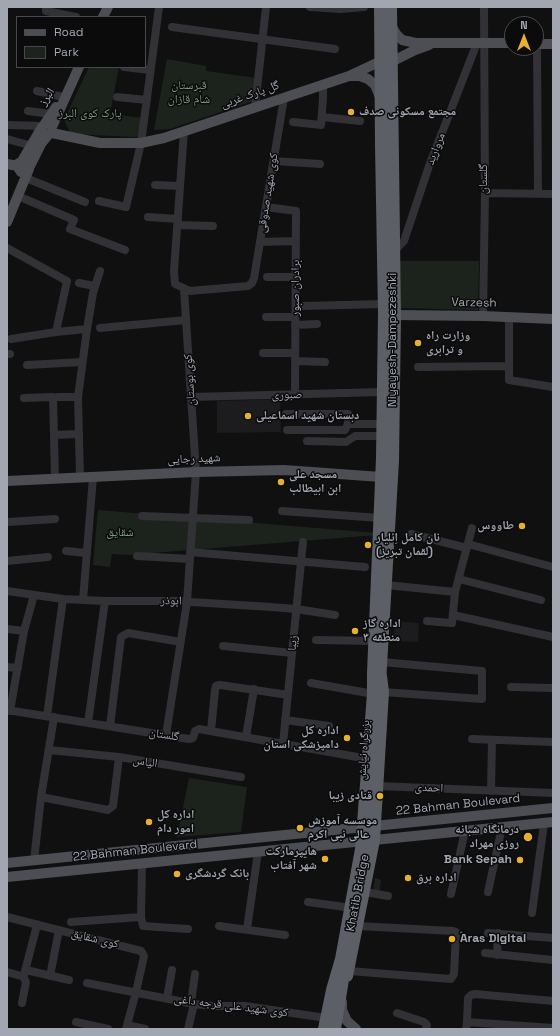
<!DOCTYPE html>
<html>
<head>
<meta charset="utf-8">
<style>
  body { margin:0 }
  #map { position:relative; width:560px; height:1036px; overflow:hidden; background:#101011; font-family:"Space Grotesk",sans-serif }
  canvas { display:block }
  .frame { position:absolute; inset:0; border:8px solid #a1a6b1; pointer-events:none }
  .legend { position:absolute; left:16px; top:16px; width:130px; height:52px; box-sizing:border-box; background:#0b0b0c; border:1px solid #47494e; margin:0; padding:5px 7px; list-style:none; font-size:12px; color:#a1a6b1 }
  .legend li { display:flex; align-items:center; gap:8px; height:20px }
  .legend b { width:20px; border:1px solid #47494e }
  .north { position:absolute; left:504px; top:16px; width:40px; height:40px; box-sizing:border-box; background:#0b0b0c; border:1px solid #47494e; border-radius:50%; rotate:0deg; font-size:11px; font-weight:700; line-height:16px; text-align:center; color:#a1a6b1 }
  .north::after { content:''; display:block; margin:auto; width:14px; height:18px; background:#e6b032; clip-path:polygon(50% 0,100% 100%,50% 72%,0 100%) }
</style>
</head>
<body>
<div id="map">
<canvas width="560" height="1036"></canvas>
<div class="frame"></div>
<ul class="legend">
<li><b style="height:5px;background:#4d4e54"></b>Road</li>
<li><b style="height:11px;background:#1c231d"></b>Park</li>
</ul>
<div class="north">N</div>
</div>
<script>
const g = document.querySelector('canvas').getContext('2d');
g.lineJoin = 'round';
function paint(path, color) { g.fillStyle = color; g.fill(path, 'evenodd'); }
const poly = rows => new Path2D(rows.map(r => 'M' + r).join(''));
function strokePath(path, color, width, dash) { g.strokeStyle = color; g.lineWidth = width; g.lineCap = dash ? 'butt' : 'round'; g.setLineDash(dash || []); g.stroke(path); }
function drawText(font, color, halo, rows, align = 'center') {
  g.font = font + ' "Space Grotesk","Noto Naskh Arabic",sans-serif'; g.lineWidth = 3; g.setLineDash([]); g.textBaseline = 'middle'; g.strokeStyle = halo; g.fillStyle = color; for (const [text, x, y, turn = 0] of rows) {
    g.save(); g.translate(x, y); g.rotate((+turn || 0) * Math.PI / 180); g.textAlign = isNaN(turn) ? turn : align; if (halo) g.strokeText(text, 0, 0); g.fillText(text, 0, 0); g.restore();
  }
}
const built = poly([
  [280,399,281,432,217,433,217,401],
  [395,621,419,623,418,642,394,641]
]);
const green = poly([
  [167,59,206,66,206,71,256,78,253,101,170,129,154,130],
  [89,67,119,67,110,114,143,118,142,136,134,137,71,134,64,120],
  [400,261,479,261,478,310,401,308],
  [98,510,389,534,127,555,112,554,110,567,93,565],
  [189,778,247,787,241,832,177,837],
  [375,878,381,880,379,893,373,892]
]);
const minor = poly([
  [46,7,46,11,76,17],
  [310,7,341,9,364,7],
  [172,27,335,49],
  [537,44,538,194],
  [124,67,150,70],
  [37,91,63,97],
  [117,97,147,100],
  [255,107,266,7],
  [28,111,51,114],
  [322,117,360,121],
  [293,122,321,125,323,98,323,84],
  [7,125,43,126],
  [184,131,174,271,175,284,190,291,248,286,252,283,254,278,284,98],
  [7,139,32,146],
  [274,161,320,164],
  [26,178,85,202],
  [155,185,180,186],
  [485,193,553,194],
  [18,196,74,220,70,229,125,250],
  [99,201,126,207,141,143,159,7],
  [266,207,296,211,295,394],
  [148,217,178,219],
  [178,225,213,226],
  [260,242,296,241],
  [7,248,67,281,56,332],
  [393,252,404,241,429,166,477,43],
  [267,277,296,277],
  [79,283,95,286],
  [302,306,384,304],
  [483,316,485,193,484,7],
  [266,317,295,317],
  [509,317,509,380,553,387],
  [295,325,317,324],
  [100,328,186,320],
  [11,339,56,332,87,329],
  [263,353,295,353],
  [7,354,10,354],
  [295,361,325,362],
  [27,365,82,362],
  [418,367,509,366],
  [58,397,78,397],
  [191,397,383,392],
  [24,398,53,397,55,479],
  [286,414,348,414,348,424],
  [287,430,345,430,348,424,383,424],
  [54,435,76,434],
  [307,441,346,442,355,436,383,436],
  [80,478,78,397,87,329,93,293,100,271],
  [282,511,380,518],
  [142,516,249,520],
  [7,522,55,519],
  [411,534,467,548],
  [468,544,553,567],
  [66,551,87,553],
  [190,552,365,567],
  [137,556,190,559],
  [7,561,48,557],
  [459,579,541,600],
  [386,585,455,592],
  [7,591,63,599,105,601,175,601,271,607,296,609,335,615],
  [83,600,93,477],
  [453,615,553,637],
  [427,621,452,623,455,592,472,528],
  [7,629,24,631],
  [316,640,374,641],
  [223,646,292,653],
  [382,662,482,671,482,699,383,692],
  [7,667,18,668],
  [311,683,368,693],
  [511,687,553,688],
  [7,710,189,739,193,738,195,731,199,729,363,758],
  [10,711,24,631,34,595],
  [47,716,63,599],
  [285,720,329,726],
  [88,723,105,601],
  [110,726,121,637,128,633,175,641],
  [211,731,215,690,216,686,220,685,282,694],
  [166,735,187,602,196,472,184,289],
  [246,737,254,689],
  [472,739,553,742],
  [283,744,303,542],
  [49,750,119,757,241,777],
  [377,786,553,793],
  [491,791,492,740],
  [41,797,108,810,113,806,119,757],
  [34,861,41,797,54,717],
  [142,864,141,917,143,926,188,929],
  [365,892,388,896],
  [488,892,502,827],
  [451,894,465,831],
  [308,902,345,907],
  [532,913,544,823],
  [7,917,141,951,143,954,144,956,136,992,126,1029],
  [71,922,141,917],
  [219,926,285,935],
  [247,929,258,852],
  [488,933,553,938],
  [485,953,553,960],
  [497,955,498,933],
  [26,970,69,980],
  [349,971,451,979,454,974,456,932,453,931,358,926],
  [7,972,21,976,24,975,37,925],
  [50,976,59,930],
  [87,983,194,1004,213,1006,245,1006,326,1018],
  [167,998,172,970],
  [22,1003,26,982,23,976],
  [191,1003,195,974],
  [397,1013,424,1022,427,1025,426,1029],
  [76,1022,108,1029],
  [467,1022,468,998,471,995,475,994,553,1001],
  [127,1025,145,1029],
  [188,1029,194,1004],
  [466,1029,467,1022,553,1028]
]);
const major = poly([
  [103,17,108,7],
  [391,25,396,34,402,40,416,43,512,43],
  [536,44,553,44],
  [391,62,415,50,429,45],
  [351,76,360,76,368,79,375,85,380,97],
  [44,125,56,107],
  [52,127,79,67],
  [52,133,100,143,141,143,164,138,349,76,381,61],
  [22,161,42,127],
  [7,164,18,166],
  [30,166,41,144,49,134],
  [7,222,29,169,28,163,25,161,19,163,19,169,21,172,24,173,29,169],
  [395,315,483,316,553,319],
  [7,481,196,472,284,470,381,477],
  [7,863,553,808],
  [7,877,553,822],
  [342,1002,342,1010,347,1021,356,1029]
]);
const highway = poly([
  [380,683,393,461,395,315,391,7],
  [347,976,374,840,383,692,381,676],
  [324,1029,332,990,341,959,361,849,373,694,373,673,382,458,384,313,381,145,380,7],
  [335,1029,345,967]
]);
const markers = [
  [351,112,4,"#e6b032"],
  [418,343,4,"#e6b032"],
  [248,416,4,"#e6b032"],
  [281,482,4,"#e6b032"],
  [522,526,4,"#e6b032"],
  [368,545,4,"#e6b032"],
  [355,631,4,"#e6b032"],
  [347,738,4,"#e6b032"],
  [380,796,4,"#e6b032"],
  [149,822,4,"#e6b032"],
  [300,828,4,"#e6b032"],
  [528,837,5,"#e6b032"],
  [325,859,4,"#e6b032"],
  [520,860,4,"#e6b032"],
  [177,874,4,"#e6b032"],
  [408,878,4,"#e6b032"],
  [452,939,4,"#e6b032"]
];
const parkNames = [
  ["قبرستان",189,86],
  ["شام قازان",189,100],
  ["پارک کوی البرز",90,114],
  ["شقایق",120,533]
];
const streetNames = [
  ["گل پارک غربی",250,95,-19],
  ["البرز",47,97,-57],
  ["مروارید",436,149,-69],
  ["گلستان",484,179,-90],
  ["کوی شهید صدوقی",268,193,-81],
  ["برادران صبور",296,288,-90],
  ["Varzesh",474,303,1],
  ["Niyayesh-Dampezeshki",393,340,-90],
  ["کوی بوستان",190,380,-94],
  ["صبوری",287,395,-1],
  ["شهید رجایی",194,459,-2],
  ["ابوذر",171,601,1],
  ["زیبا",293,643,-85],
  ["گلستان",164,735,9],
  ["بزرگراه نیایش",364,750,-86],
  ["الیاس",145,762,9],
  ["احمدی",429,788,2],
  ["22 Bahman Boulevard",458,805,-6],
  ["22 Bahman Boulevard",135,851,-6],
  ["Khatib Bridge",358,893,-79],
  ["کوی شقایق",95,939,14],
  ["کوی شهید علی قرجه داغی",231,1006,7]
];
const poiNames = [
  ["مجتمع مسکونی صدف",359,112],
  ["وزارت راه",426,336],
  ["و ترابری",426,350],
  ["دبستان شهید اسماعیلی",256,416],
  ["مسجد علی",289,475],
  ["ابن ابیطالب",289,489],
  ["طاووس",514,526,"right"],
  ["نان کامل اِئلیار",376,538],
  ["(لقمان تبریز)",376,552],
  ["اداره گاز",363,624],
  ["منطقه ۳",363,638],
  ["اداره کل",339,731,"right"],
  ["دامپزشکی استان",339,745,"right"],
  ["قنادی زیبا",372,796,"right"],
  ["اداره کل",157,815],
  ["امور دام",157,829],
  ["موسسه آموزش",308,821],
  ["عالی نبی اکرم",308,835],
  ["درمانگاه شبانه",519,830,"right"],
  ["روزی مهراد",519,844,"right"],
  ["هایپرمارکت",317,852,"right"],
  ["شهر آفتاب",317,866,"right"],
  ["Bank Sepah",512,860,"right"],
  ["بانک گردشگری",185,874],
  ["اداره برق",416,878],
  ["َAras Digital",460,939]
];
paint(built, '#1c1c1e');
paint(green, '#1c231d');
strokePath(minor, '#313136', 8);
strokePath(major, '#4d4e54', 10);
strokePath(highway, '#5d5f66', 12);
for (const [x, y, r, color] of markers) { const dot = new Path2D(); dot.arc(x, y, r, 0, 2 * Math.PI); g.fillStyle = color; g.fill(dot); strokePath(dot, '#0b0b0c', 1.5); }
drawText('12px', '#799b7c', '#0b0b0c', parkNames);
drawText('12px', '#a1a6b1', '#0b0b0c', streetNames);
drawText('bold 12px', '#a1a6b1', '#0b0b0c', poiNames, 'left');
</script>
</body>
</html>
